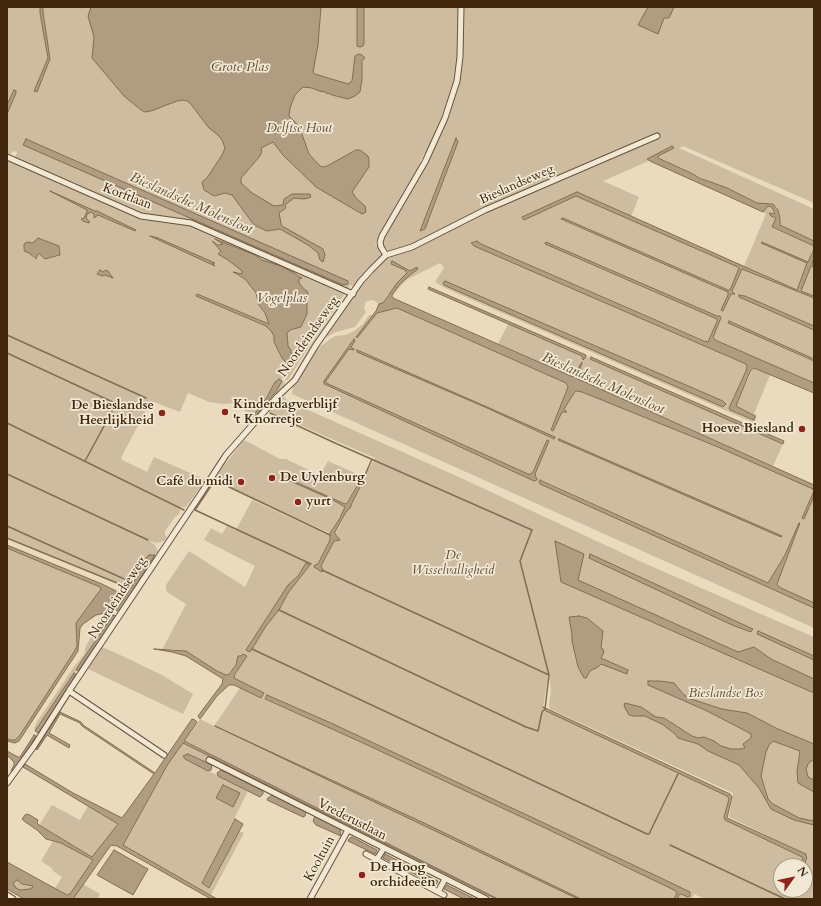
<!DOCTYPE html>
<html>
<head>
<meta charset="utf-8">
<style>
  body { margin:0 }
  #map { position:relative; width:821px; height:906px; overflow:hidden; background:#eadbbe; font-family:Cardo,serif }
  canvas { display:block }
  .frame { position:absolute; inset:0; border:8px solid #3f260c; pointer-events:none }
  .north { position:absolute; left:773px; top:858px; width:40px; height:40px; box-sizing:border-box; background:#f1e8d5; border:1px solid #aa9a85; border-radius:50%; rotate:57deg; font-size:11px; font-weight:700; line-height:16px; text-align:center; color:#3f260c }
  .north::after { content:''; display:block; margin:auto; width:14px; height:18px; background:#8f2418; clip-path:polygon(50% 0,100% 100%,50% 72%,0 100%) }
</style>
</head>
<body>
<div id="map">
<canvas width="821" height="906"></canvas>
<div class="frame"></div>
<div class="north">N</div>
</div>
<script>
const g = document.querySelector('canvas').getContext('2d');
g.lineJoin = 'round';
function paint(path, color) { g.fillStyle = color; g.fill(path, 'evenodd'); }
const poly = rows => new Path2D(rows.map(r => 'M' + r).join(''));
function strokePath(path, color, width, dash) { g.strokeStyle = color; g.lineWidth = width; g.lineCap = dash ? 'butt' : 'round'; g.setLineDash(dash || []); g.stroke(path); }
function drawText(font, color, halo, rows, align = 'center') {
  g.font = font + ' Cardo,serif'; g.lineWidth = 3.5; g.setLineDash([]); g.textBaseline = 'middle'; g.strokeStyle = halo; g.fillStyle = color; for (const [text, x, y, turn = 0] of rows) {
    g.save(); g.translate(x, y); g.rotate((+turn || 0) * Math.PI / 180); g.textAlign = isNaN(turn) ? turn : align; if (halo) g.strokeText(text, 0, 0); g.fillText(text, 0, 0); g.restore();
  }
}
const green = poly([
  [7,7,458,7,457,61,455,70,456,72,454,83,433,140,420,161,421,164,375,243,380,250,381,254,380,258,363,276,361,276,356,287,350,285,348,289,251,247,250,246,196,223,143,215,87,190,86,188,71,181,69,182,15,158,17,152,13,151,10,155,7,154,7,150,9,149,7,148],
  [463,7,814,7,814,203,683,146,679,148,814,209,814,241,780,225,780,219,776,206,771,203,764,205,757,203,727,188,705,180,701,179,691,173,660,160,658,157,603,181,639,197,631,217,577,193,524,220,576,196,739,267,739,268,730,290,728,290,563,218,562,220,728,292,728,295,722,308,724,310,731,294,735,294,732,291,742,269,814,298,814,326,745,296,739,296,739,297,814,330,814,359,729,321,728,323,814,361,814,383,715,340,713,337,720,316,717,316,545,245,717,319,708,342,479,243,474,246,746,364,747,367,746,371,729,408,730,410,754,420,755,416,736,406,753,368,754,368,770,375,754,414,757,415,754,423,445,288,435,282,444,268,440,263,406,280,392,296,388,294,383,303,379,304,373,300,367,301,365,303,364,309,366,312,355,327,336,332,321,340,359,288,381,265,388,250,383,246,383,238,446,121,461,76],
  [455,290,597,347,723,401,725,402,725,406,723,407],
  [7,159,142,219,190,224,345,293,337,306,313,340,288,380,286,380,283,378,282,380,285,383,284,388,257,417,256,417,254,419,236,403,224,404,209,402,188,393,180,412,154,402,145,412,121,458,122,460,147,472,154,457,206,480,186,507,179,507,180,511,179,514,175,517,165,531,165,535,167,538,164,541,156,543,148,540,155,545,158,551,155,555,152,555,146,558,135,581,133,582,123,578,122,579,132,584,133,586,131,588,7,537],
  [38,238,59,246,59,256,46,259,40,254,34,259,29,253,23,251,24,244,33,243],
  [217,240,228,245,231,245,255,255,262,260,296,273,302,279,299,279,299,283,304,288,307,297,307,314,301,327,290,330,287,333,288,346,291,353,294,356,291,360,286,363,282,358,274,342,274,336,271,331,266,326,196,296,197,294,269,324,265,313,259,305,256,294,245,279,234,274,242,274,242,271,219,253,221,253,221,251,213,243,214,242,219,245,224,244],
  [106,270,112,275,112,278,105,275,102,276,97,274,100,271,103,272],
  [279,379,282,381,274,395,256,416,259,408,267,397,275,382],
  [768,206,772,207,775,214,772,213,771,216,776,218,772,228,814,246,808,263,762,242,762,243,808,263,797,290,744,266,766,214,763,212],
  [813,265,814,266,814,296,801,291,811,266],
  [347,294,348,297,292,380,290,381,314,340],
  [397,308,566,383,569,387,551,431,553,431,562,411,574,393,576,391,582,392,718,447,814,489,814,491,802,518,804,519,814,496,814,519,811,518,814,520,814,603,779,587,777,584,800,523,785,555,768,583,542,480,539,482,540,484,814,608,814,628,292,394,293,387,309,359,315,351,322,345,335,336,345,335,354,331,363,324,369,315,372,315,365,325,367,326,377,313],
  [354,340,355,341,326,381,326,383,528,474,531,474,533,472,547,440,549,441,535,474,535,481,324,385,324,381],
  [357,351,358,351,416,376,555,437,554,439,550,437,487,408],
  [559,439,781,536,781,537,558,440],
  [508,324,582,356,582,359,585,358,586,355,590,359,783,444,773,466,578,379,576,377,582,363,573,377,498,344],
  [284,397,288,401,461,478,646,564,814,637,814,899,795,899,798,890,805,890,805,866,808,855,729,817,733,793,550,709,549,706,551,690,549,675,547,674,548,677,543,707,544,710,727,796,729,799,724,817,725,820,802,857,803,860,802,866,781,866,781,890,793,890,790,899,705,899,694,894,692,899,677,899,679,895,690,892,331,723,267,695,265,700,363,743,543,827,674,890,677,893,674,899,498,899,184,741,200,719,214,726,240,688,261,698,264,693,234,678,244,654,241,656,234,668,226,675,217,671,190,653,173,649,162,650,186,604,167,592,166,589,166,585,189,551,245,587,255,566,204,540,211,528,222,534,227,526,236,530,252,500,330,536,330,540,318,567,320,568,336,537,336,533,363,478,345,504,288,478,288,480,333,500,345,507,339,520,330,533,252,499,218,481,216,477,222,468,244,440,280,459,286,459,319,475,320,475,328,461,364,477,375,458,268,411,279,398],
  [306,563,305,572,288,593,279,610,266,626,252,649,246,650,288,585,298,576],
  [7,548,100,587,101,589,76,623,77,646,74,652,20,735,15,740,10,740,7,738],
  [111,613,113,615,35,731,34,728,37,722,73,668,85,653,85,648,99,622],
  [102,647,118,654,162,675,193,694,183,714,88,669],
  [183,743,276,789,275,791,213,764,212,765,188,754,185,759,248,791,202,883,209,888,239,831,244,833,211,895,123,845,168,764],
  [52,805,80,820,88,806,118,824,93,857,39,825],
  [53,841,61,843,93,860,70,894,67,895,55,888,62,877,53,871,52,868,41,861],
  [17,880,22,884,33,886,32,888,30,889,20,890,16,888,13,883],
  [83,884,100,894,98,899,73,899]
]);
const water = poly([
  [40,7,43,7,43,12,50,59,37,92,34,91,48,58,40,13,40,7],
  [91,7,321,7,318,45,313,72,315,74,348,84,352,81,355,56,359,54,362,55,365,58,362,60,362,79,360,92,355,96,348,99,332,95,329,93,328,94,325,92,319,91,312,88,303,87,295,95,290,108,289,116,299,126,309,154,320,166,323,167,327,166,356,150,360,150,368,156,369,160,369,167,352,192,356,198,365,206,366,212,362,214,316,187,283,155,273,142,261,148,262,151,260,156,241,178,241,183,252,193,274,206,283,205,284,199,292,194,310,194,311,197,309,198,304,199,294,198,286,204,285,206,286,208,279,213,281,223,282,226,289,230,323,249,325,255,323,262,320,260,318,253,308,245,280,229,267,231,254,225,232,195,225,193,214,196,204,190,202,182,207,178,222,155,225,148,222,140,219,136,209,128,190,103,187,101,183,100,177,101,151,111,145,112,141,110,124,96,92,58,94,37,88,16,91,7],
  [357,7,364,7,364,43,363,46,360,47,357,46,357,7],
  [648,7,674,7,669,18,664,18,658,34,638,25,648,7],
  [14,90,16,91,16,93,7,114,7,105,14,90],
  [456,138,458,142,435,202,425,229,420,231,456,138],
  [26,139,348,281,348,284,343,285,23,145,26,139],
  [672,146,674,148,658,156,658,158,691,173,701,179,705,180,727,188,757,203,773,204,778,210,780,219,780,225,814,241,814,246,772,227,776,218,771,216,769,213,775,214,772,207,768,206,763,212,652,162,647,159,672,146],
  [50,191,95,211,97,211,136,230,135,231,98,215,94,218,94,214,91,212,87,214,86,218,90,222,89,223,83,221,81,219,84,218,87,212,87,210,50,191],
  [577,192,797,290,807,263,761,243,762,242,808,262,814,249,814,258,812,263,814,266,811,266,801,291,814,296,814,298,742,269,732,291,735,294,731,294,723,311,721,310,728,295,728,292,561,219,563,218,728,290,730,290,739,268,738,267,576,196,524,220,522,217,577,192],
  [150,236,158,238,215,263,212,263,215,266,150,236],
  [38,238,59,246,60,255,45,259,40,254,38,254,36,259,29,253,24,251,24,244,27,242,33,243,38,238],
  [215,239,255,255,262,260,281,266,296,274,298,276,302,278,299,279,299,283,305,290,307,291,308,294,307,300,307,314,301,327,290,330,287,333,288,346,291,350,291,353,294,356,291,360,286,363,282,358,274,342,274,336,271,331,266,326,196,296,197,294,269,324,265,313,259,305,256,293,245,279,233,272,242,274,242,271,228,260,218,254,221,251,212,241,218,245,223,244,215,239],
  [477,241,481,244,704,341,708,342,717,321,717,319,545,244,545,243,546,242,717,316,720,316,721,318,713,337,715,340,814,383,814,393,754,368,751,370,747,379,736,406,755,416,755,417,754,420,730,410,729,408,746,371,747,367,746,364,474,246,471,243,477,241],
  [392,261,410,271,417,267,418,269,410,275,399,285,392,295,392,297,395,299,573,377,582,362,582,363,577,377,578,379,814,485,814,496,804,519,802,518,814,491,813,489,718,447,582,392,576,391,574,393,564,409,567,412,562,412,553,431,551,430,568,387,566,383,397,308,377,313,357,338,356,337,376,311,379,304,383,303,397,283,407,273,405,270,391,264,392,261],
  [100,270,103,272,106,270,108,271,113,278,105,275,102,276,97,274,100,270],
  [445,281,723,401,726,404,723,407,455,290,444,285,443,283,445,281],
  [429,287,586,355,585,358,583,360,582,356,428,289,429,287],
  [739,295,745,296,814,326,814,330,739,297,739,295],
  [729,321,814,359,814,361,728,323,729,321],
  [354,339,355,341,351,347,354,349,354,350,349,349,326,381,326,383,528,474,531,474,533,472,547,440,548,440,549,441,535,474,537,480,534,481,324,384,324,381,354,339],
  [357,350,487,407,555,437,554,439,550,437,487,408,357,352,357,350],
  [591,357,784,441,783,444,590,359,591,357],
  [279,379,282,381,277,390,256,416,254,415,267,397,275,382,279,379],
  [559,439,782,536,781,537,558,440,559,439],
  [287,478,345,504,347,503,362,478,364,479,351,505,351,507,346,512,335,532,335,534,340,540,334,541,321,566,323,570,322,572,314,567,315,565,318,564,330,540,330,533,339,520,345,507,333,500,288,480,287,478],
  [540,480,768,583,785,555,799,523,800,523,777,584,779,587,814,603,814,608,540,484,539,482,540,480],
  [555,541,584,554,578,580,738,652,754,647,771,659,814,679,814,693,561,582,555,541],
  [7,545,102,584,116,591,117,594,105,613,96,615,83,624,80,628,78,651,19,741,15,743,7,741,7,738,10,740,15,740,20,735,74,652,77,646,76,623,101,589,100,587,7,548,7,545],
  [590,554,753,629,752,630,751,632,732,625,589,558,590,554],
  [149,555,155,555,119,612,116,610,129,591,124,588,125,585,131,588,133,586,132,584,122,578,133,582,135,580,146,558,149,555],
  [306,563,310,565,288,593,279,610,266,626,252,649,250,652,246,650,288,585,298,576,306,563],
  [113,615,116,616,78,671,76,670,79,665,113,615],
  [579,616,587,618,603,631,601,648,603,649,604,652,601,658,628,670,627,674,601,664,598,667,590,671,586,678,584,678,578,667,572,641,572,635,569,617,579,616],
  [758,631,814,656,814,660,757,634,758,631],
  [154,649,186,651,217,671,226,675,229,674,236,665,238,656,241,656,243,654,247,656,235,674,234,678,264,693,261,698,234,685,229,685,217,696,200,719,198,716,222,684,223,679,186,656,172,652,154,649],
  [74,673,76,674,39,733,35,731,74,673],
  [648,681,660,681,674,683,684,695,691,699,722,709,747,713,778,729,814,744,814,760,809,762,806,769,808,777,814,780,814,792,798,783,797,772,800,751,773,741,769,745,766,752,761,776,768,799,773,804,799,818,814,821,814,825,794,820,771,809,759,788,739,765,708,751,698,744,678,738,675,734,662,724,649,718,645,716,633,716,629,715,624,706,625,703,641,707,656,717,664,718,692,736,698,738,704,737,714,741,721,746,731,749,740,749,745,748,743,744,751,738,751,734,740,728,705,710,648,685,648,681],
  [267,695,331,723,663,879,690,892,690,896,688,897,681,894,679,895,677,899,674,899,677,893,674,890,543,827,363,743,265,699,267,695],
  [543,707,730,794,732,797,727,818,806,854,807,857,804,866,802,866,803,860,802,857,725,820,724,817,729,799,727,796,546,711,543,707],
  [60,712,81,722,83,725,155,773,192,719,195,720,197,722,184,741,498,899,496,899,183,743,168,764,123,845,217,899,211,899,117,846,111,845,73,899,24,899,7,889,7,862,67,895,70,894,93,860,61,843,46,839,37,830,24,821,22,819,25,815,28,814,38,820,37,823,39,825,92,857,118,824,23,767,25,764,73,793,122,818,154,774,82,726,80,723,60,714,49,733,70,745,69,748,47,735,37,750,36,749,60,712],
  [17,880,22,884,33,886,32,888,30,889,20,890,16,888,13,883,17,880],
  [215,726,424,823,581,899,578,899,215,726],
  [34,735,36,736,12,772,11,771,14,765,14,762,7,755,7,751,18,757,20,757,34,735],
  [188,754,212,765,211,770,208,771,185,759,183,756,188,754],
  [221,770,263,791,263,794,260,797,218,776,217,773,221,770],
  [223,785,240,793,233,807,216,798,223,785],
  [272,795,306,812,305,816,303,817,267,800,268,798,272,795],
  [315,816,340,829,341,836,316,825,313,821,315,816],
  [235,819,243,824,209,888,202,883,235,819],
  [352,837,377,850,375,854,348,841,349,839,352,837],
  [114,850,148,869,133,895,97,875,114,850],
  [385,854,438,881,436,885,383,858,385,854],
  [447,885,475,899,464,899,444,889,447,885]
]);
const stream = poly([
  [7,335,146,398],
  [7,353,132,411],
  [270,413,335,443,532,530,520,561,549,675,545,709,542,712,538,731,526,727,279,610],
  [7,423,184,510],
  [85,461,116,404],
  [7,474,148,540],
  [365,475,372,459],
  [213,483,195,510,311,564],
  [229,487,330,535],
  [7,526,122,578],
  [7,538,117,583],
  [322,570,549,675],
  [252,649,647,834,649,834,678,774],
  [670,845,785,899]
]);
const street = poly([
  [7,157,141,216,191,223,353,294],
  [386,255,381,247,380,242,382,236,425,162,445,118,457,81,460,57,461,7],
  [69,691,164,755],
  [209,760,486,899],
  [7,783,34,746,69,691,202,492,226,455,277,397,295,380,316,345,361,281,371,270,386,255,412,247,485,210,657,136],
  [366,854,444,895],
  [377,859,384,848],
  [438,892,445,879],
  [7,895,13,899],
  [310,899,348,830]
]);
const markers = [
  [225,412,4,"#8f2418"],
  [162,413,4,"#8f2418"],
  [802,429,4,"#8f2418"],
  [272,478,4,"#8f2418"],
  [241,482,4,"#8f2418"],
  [298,502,4,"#8f2418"],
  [362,875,4,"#8f2418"]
];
const parkNames = [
  ["Delftse Hout",299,129],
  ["De",453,556],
  ["Wisselvalligheid",453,571],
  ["Bieslandse Bos",726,694]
];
const streetNames = [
  ["Bieslandseweg",517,185,-24],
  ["Korftlaan",127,197,21],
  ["Noordeindseweg",309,337,-55],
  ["Noordeindseweg",118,598,-57],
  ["Vrederustlaan",352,820,27],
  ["Kooltuin",320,859,-61]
];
const poiNames = [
  ["Kinderdagverblijf",233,405],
  ["'t Knorretje",233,420],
  ["De Bieslandse",154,406,"right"],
  ["Heerlijkheid",154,421,"right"],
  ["Hoeve Biesland",794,429,"right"],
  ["De Uylenburg",280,478],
  ["Café du midi",233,482,"right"],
  ["yurt",306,502],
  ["De Hoog",370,868],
  ["orchideeën",370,883]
];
const waterNames = [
  ["Grote Plas",240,68],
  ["Bieslandsche Molensloot",191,204,24],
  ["Vogelplas",282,299],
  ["Bieslandsche Molensloot",603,384,24]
];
paint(green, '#cdbca0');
paint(water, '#b09d81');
strokePath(water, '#836d52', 1);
strokePath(stream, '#836d52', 1.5);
strokePath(street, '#6a5338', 7);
strokePath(street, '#f1e8d5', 5);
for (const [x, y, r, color] of markers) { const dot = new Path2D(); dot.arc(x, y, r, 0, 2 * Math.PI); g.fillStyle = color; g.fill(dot); strokePath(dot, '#f1e8d5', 1.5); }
drawText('italic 13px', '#624c31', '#f1e8d5', parkNames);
drawText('13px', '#3f260c', '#f1e8d5', streetNames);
drawText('bold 13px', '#3f260c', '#f1e8d5', poiNames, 'left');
drawText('italic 14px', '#614a2f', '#f1e8d5', waterNames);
</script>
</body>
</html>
